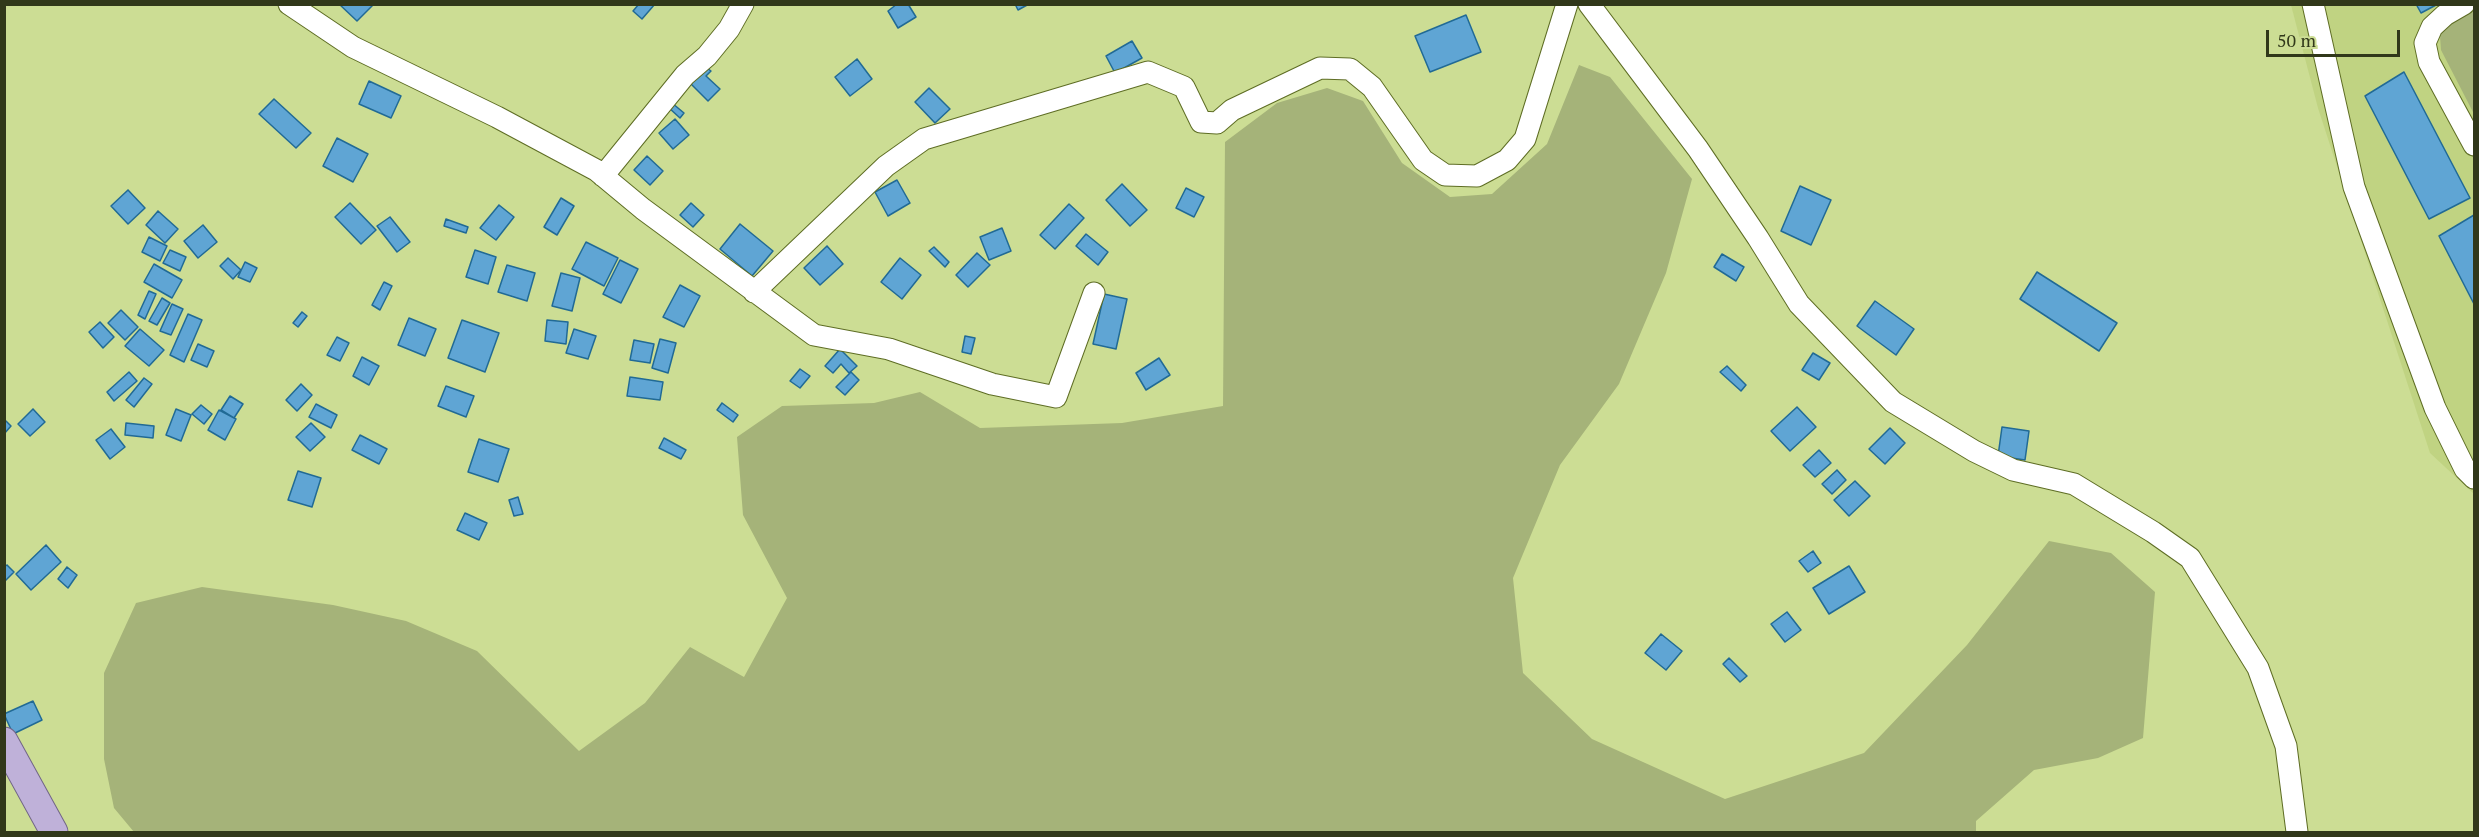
<!DOCTYPE html>
<html>
<head>
<meta charset="utf-8">
<style>
  body { margin:0 }
  #map { position:relative; width:2479px; height:837px; overflow:hidden; background:#ccdd94; font-family:"PT Serif",serif }
  canvas { display:block }
  .frame { position:absolute; inset:0; border:6px solid #31381a; pointer-events:none }
  .scale { position:absolute; left:2266px; top:30px; width:134px; height:27px; box-sizing:border-box; border:3px solid #31381a; border-top:0; padding-left:8px; font-size:18px; line-height:21px; white-space:nowrap; color:#31381a; -webkit-text-stroke:4px #ccdd94; paint-order:stroke }
</style>
</head>
<body>
<div id="map">
<canvas width="2479" height="837"></canvas>
<div class="frame"></div>
<div class="scale">50 m</div>
</div>
<script>
const g = document.querySelector('canvas').getContext('2d');
g.lineJoin = 'round';
function paint(path, color) { g.fillStyle = color; g.fill(path, 'evenodd'); }
const poly = rows => new Path2D(rows.map(r => 'M' + r).join(''));
function strokePath(path, color, width, dash) { g.strokeStyle = color; g.lineWidth = width; g.lineCap = dash ? 'butt' : 'round'; g.setLineDash(dash || []); g.stroke(path); }
const built = poly([
  [2291,5,2474,5,2474,494,2430,453,2318,108]
]);
const green = poly([
  [2474,8,2474,114,2441,50,2440,36,2443,25],
  [1579,65,1610,77,1692,179,1666,273,1619,384,1560,465,1513,578,1523,673,1592,739,1725,799,1864,753,1967,645,2049,541,2111,553,2155,592,2143,738,2098,758,2034,770,1976,821,1976,832,134,832,114,808,104,759,104,673,136,603,202,587,333,605,406,621,477,651,579,751,645,703,690,647,744,677,787,598,743,515,737,437,782,406,874,403,920,392,980,428,1122,423,1223,406,1225,142,1277,103,1327,88,1363,101,1402,163,1450,197,1492,194,1547,144]
]);
const building = poly([
  [339,4,374,4,357,21,339,4],
  [639,4,655,4,642,19,633,11,639,4],
  [897,4,908,4,916,17,898,28,888,11,897,4],
  [1015,4,1029,4,1018,10,1015,4],
  [2416,4,2438,4,2421,13,2416,4],
  [1466,15,1481,52,1430,72,1415,36,1466,15],
  [1132,41,1142,58,1115,73,1106,56,1132,41],
  [857,59,872,79,850,96,835,77,857,59],
  [703,65,711,71,706,76,720,89,708,101,687,80,703,65],
  [2404,72,2470,198,2429,219,2365,96,2404,72],
  [369,81,401,96,391,118,359,104,369,81],
  [929,88,950,109,935,123,915,102,929,88],
  [274,99,311,133,296,148,259,114,274,99],
  [672,103,684,113,680,118,668,107,672,103],
  [675,119,689,135,673,149,659,133,675,119],
  [337,138,368,154,353,182,323,166,337,138],
  [647,156,663,171,650,185,634,170,647,156],
  [897,180,910,203,888,216,875,192,897,180],
  [1122,184,1147,210,1130,226,1106,200,1122,184],
  [1800,186,1831,200,1811,245,1781,231,1800,186],
  [1186,188,1204,197,1194,217,1176,208,1186,188],
  [128,190,145,208,128,224,111,206,128,190],
  [561,198,574,206,557,235,544,227,561,198],
  [350,203,376,230,361,244,335,217,350,203],
  [691,203,704,215,693,227,680,215,691,203],
  [1069,204,1084,218,1055,249,1040,235,1069,204],
  [499,205,514,217,496,240,480,228,499,205],
  [158,211,178,229,165,243,146,225,158,211],
  [2474,215,2474,304,2439,236,2474,215],
  [390,217,410,242,397,252,377,226,390,217],
  [446,219,468,227,466,233,444,226,446,219],
  [740,224,773,251,752,276,720,249,740,224],
  [203,225,217,242,198,258,184,241,203,225],
  [1002,228,1011,251,989,260,980,237,1002,228],
  [1086,234,1108,252,1098,265,1076,246,1086,234],
  [149,237,167,246,160,261,142,252,149,237],
  [586,242,618,258,604,286,572,269,586,242],
  [827,246,843,264,820,285,804,268,827,246],
  [934,247,949,262,945,267,929,251,934,247],
  [170,250,186,257,180,271,163,263,170,250],
  [475,250,496,257,488,284,466,277,475,250],
  [977,253,990,265,968,287,956,275,977,253],
  [1722,254,1744,267,1736,281,1714,267,1722,254],
  [228,258,241,270,233,279,220,266,228,258],
  [900,258,921,275,902,299,881,282,900,258],
  [620,260,638,269,621,303,603,294,620,260],
  [245,262,257,268,250,282,238,277,245,262],
  [154,264,182,280,172,298,144,282,154,264],
  [507,265,535,273,527,301,498,292,507,265],
  [2037,272,2117,323,2099,351,2020,299,2037,272],
  [561,273,580,278,572,311,552,306,561,273],
  [384,282,392,286,380,310,372,305,384,282],
  [680,285,700,296,684,327,663,317,680,285],
  [149,291,156,294,145,319,138,315,149,291],
  [1104,294,1127,299,1116,349,1093,344,1104,294],
  [162,298,170,303,157,325,149,321,162,298],
  [1875,301,1914,329,1896,355,1857,326,1875,301],
  [172,304,183,309,171,335,160,331,172,304],
  [121,310,138,327,125,340,108,323,121,310],
  [302,312,307,316,298,327,293,323,302,312],
  [188,314,202,320,184,362,170,355,188,314],
  [409,318,436,329,425,356,398,345,409,318],
  [462,320,499,333,485,372,448,358,462,320],
  [547,320,568,322,566,344,545,341,547,320],
  [100,322,114,337,103,348,89,332,100,322],
  [140,329,164,350,149,366,125,346,140,329],
  [574,329,596,336,588,359,566,353,574,329],
  [965,336,975,338,971,354,962,352,965,336],
  [337,337,349,343,340,361,327,355,337,337],
  [660,339,676,343,668,373,652,368,660,339],
  [634,340,654,344,650,363,630,360,634,340],
  [198,344,214,351,207,367,191,360,198,344],
  [840,349,857,366,849,373,841,364,833,373,825,366,840,349],
  [1813,353,1830,363,1819,380,1802,370,1813,353],
  [362,357,379,366,369,385,353,376,362,357],
  [1159,358,1170,375,1146,390,1136,373,1159,358],
  [1727,366,1746,385,1741,391,1720,372,1727,366],
  [800,369,810,376,800,388,790,381,800,369],
  [129,372,137,381,114,401,107,392,129,372],
  [851,372,859,380,845,395,836,387,851,372],
  [630,377,663,382,660,400,627,396,630,377],
  [144,378,152,384,134,407,126,400,144,378],
  [301,384,312,395,297,411,286,400,301,384],
  [446,386,474,396,466,417,438,406,446,386],
  [230,396,243,404,234,418,221,410,230,396],
  [722,403,738,415,733,422,717,410,722,403],
  [316,404,337,415,331,428,309,417,316,404],
  [201,405,212,414,204,424,192,414,201,405],
  [1797,407,1816,427,1790,451,1771,431,1797,407],
  [33,409,45,422,30,436,18,424,33,409],
  [176,409,191,415,181,441,166,435,176,409],
  [219,410,236,419,225,440,208,430,219,410],
  [6,421,11,426,4,434,4,423,6,421],
  [126,423,154,426,153,438,125,435,126,423],
  [311,423,325,437,310,451,296,437,311,423],
  [2002,427,2029,431,2025,460,1998,456,2002,427],
  [1890,428,1905,443,1885,464,1869,449,1890,428],
  [111,429,125,447,110,459,96,440,111,429],
  [360,435,387,449,379,464,352,450,360,435],
  [664,438,686,450,681,459,659,448,664,438],
  [479,439,509,449,498,482,468,472,479,439],
  [1819,450,1831,463,1815,477,1803,465,1819,450],
  [1837,470,1846,480,1832,494,1822,484,1837,470],
  [298,471,321,478,312,507,288,500,298,471],
  [1855,481,1870,496,1849,516,1834,500,1855,481],
  [518,497,523,514,514,516,509,500,518,497],
  [465,513,487,523,479,540,457,530,465,513],
  [46,545,61,562,31,590,16,574,46,545],
  [1813,551,1821,563,1808,572,1799,561,1813,551],
  [7,565,14,572,4,582,4,567,7,565],
  [1849,566,1865,592,1829,614,1813,588,1849,566],
  [67,567,77,575,68,588,58,579,67,567],
  [1787,612,1801,630,1785,642,1771,624,1787,612],
  [1661,634,1682,651,1666,670,1645,653,1661,634],
  [1729,658,1747,676,1740,682,1723,664,1729,658],
  [33,701,42,720,13,734,4,714,33,701]
]);
const minor = poly([
  [289,4,353,47,497,117,596,170,643,209,814,335,889,349,992,384,1056,397,1094,293],
  [1589,4,1698,149,1758,238,1799,304,1893,402,1974,451,2013,470,2074,484,2153,532,2190,558,2258,668,2286,746,2297,832],
  [2313,4,2354,187,2435,408,2465,469,2474,478],
  [2464,4,2445,15,2432,27,2425,43,2429,62,2474,145],
  [603,176,685,75,707,56,729,29,743,4],
  [754,292,886,166,924,139,1148,72,1184,87,1201,122,1217,123,1232,110,1320,68,1350,69,1372,87,1423,160,1445,175,1477,176,1507,160,1525,139,1567,4]
]);
const major = poly([
  [4,741,54,832]
]);
paint(built, '#c0d382');
paint(green, '#a5b379');
paint(building, '#5fa5d4');
strokePath(building, '#216a95', 1.5);
strokePath(minor, '#5e6d24', 23);
strokePath(major, '#716586', 29);
strokePath(minor, '#fff', 21);
strokePath(major, '#bfb1d9', 27);
</script>
</body>
</html>
